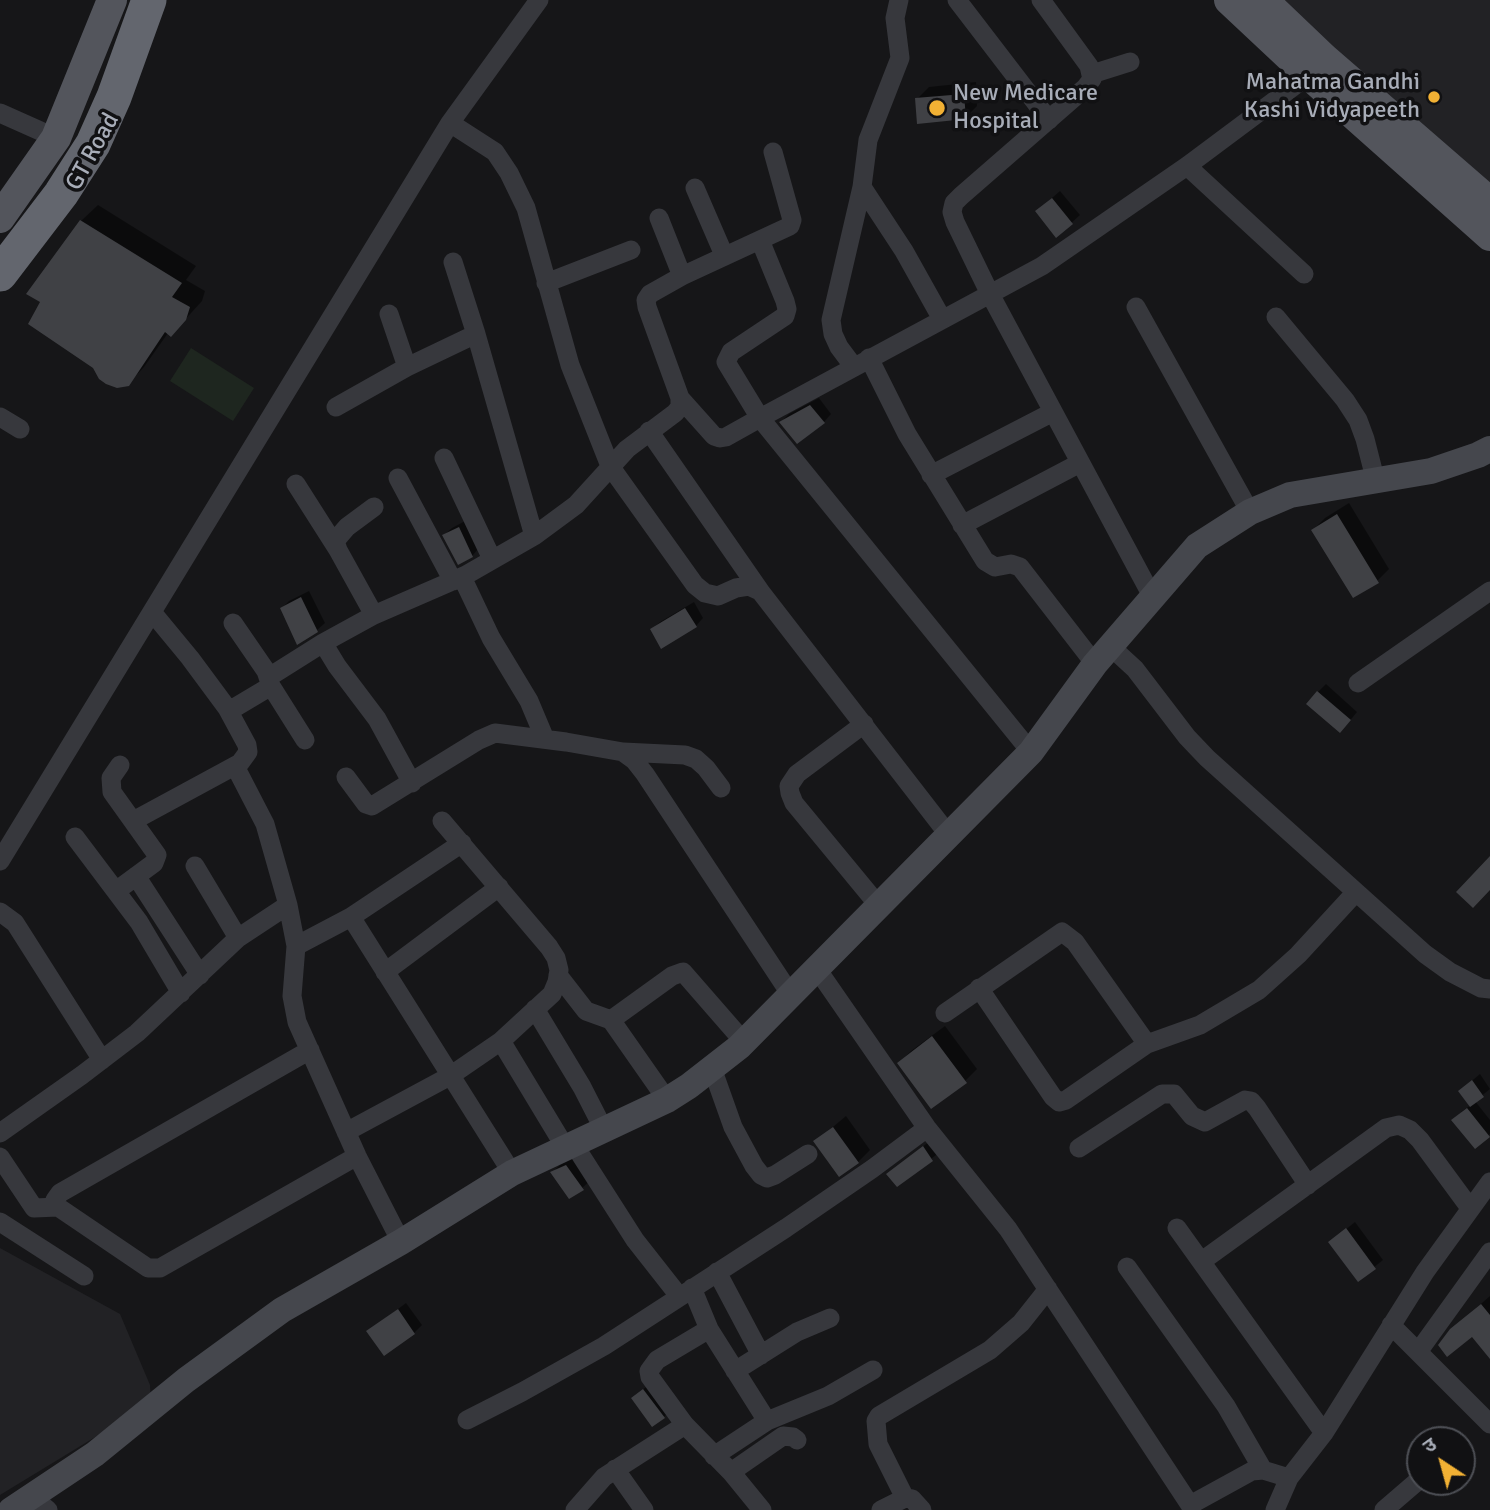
<!DOCTYPE html>
<html>
<head>
<meta charset="utf-8">
<style>
  body { margin:0 }
  #map { position:relative; width:1490px; height:1510px; overflow:hidden; background:#161618; font-family:Signika,"Noto Sans Devanagari",sans-serif }
  canvas { display:block }
  .north { position:absolute; left:1406px; top:1426px; width:70px; height:70px; box-sizing:border-box; background:#111113; border:2px solid #4d4f55; border-radius:50%; rotate:324deg; font-size:19px; font-weight:700; line-height:28px; text-align:center; color:#a8adb8 }
  .north::after { content:''; display:block; margin:auto; width:24px; height:32px; background:#f2b134; clip-path:polygon(50% 0,100% 100%,50% 72%,0 100%) }
</style>
</head>
<body>
<div id="map">
<canvas width="1490" height="1510"></canvas>
<div class="north">उ</div>
</div>
<script>
const g = document.querySelector('canvas').getContext('2d');
g.lineJoin = 'round';
function paint(path, color) { g.fillStyle = color; g.fill(path, 'evenodd'); }
const poly = rows => new Path2D(rows.map(r => 'M' + r).join(''));
function strokePath(path, color, width, dash) { g.strokeStyle = color; g.lineWidth = width; g.lineCap = dash ? 'butt' : 'round'; g.setLineDash(dash || []); g.stroke(path); }
function drawText(font, color, halo, rows, align = 'center') {
  g.font = font + ' Signika,sans-serif'; g.lineWidth = 7; g.setLineDash([]); g.textBaseline = 'middle'; g.strokeStyle = halo; g.fillStyle = color; for (const [text, x, y, turn = 0] of rows) {
    g.save(); g.translate(x, y); g.rotate((+turn || 0) * Math.PI / 180); g.textAlign = isNaN(turn) ? turn : align; if (halo) g.strokeText(text, 0, 0); g.fillText(text, 0, 0); g.restore();
  }
}
const built = poly([
  [1266,0,1490,0,1490,193],
  [0,1248,120,1314,150,1385,151,1403,0,1495]
]);
const green = poly([
  [191,348,254,388,233,421,170,381]
]);
const shadow = poly([
  [976,82,977,106,965,118,917,99,929,87],
  [1060,191,1080,215,1057,236,1045,204],
  [98,205,196,266,186,280,205,291,202,301,171,335,168,333,144,367,128,384,81,221],
  [819,398,831,414,824,422,781,422,789,414],
  [1349,503,1389,569,1377,581,1313,530,1325,518],
  [467,520,479,548,472,556,444,535,452,528],
  [309,591,325,623,317,630,282,608,289,601],
  [694,602,703,618,696,626,652,629,660,622],
  [1326,684,1357,712,1348,723,1318,692],
  [945,1026,977,1069,965,1081,899,1063,911,1051],
  [1480,1074,1490,1089,1475,1101,1490,1120,1490,1134,1475,1147,1461,1112,1471,1105,1468,1084],
  [846,1116,870,1150,858,1162,816,1141],
  [931,1140,940,1152,897,1185,889,1174],
  [574,1158,590,1181,582,1188,552,1173,560,1165],
  [1355,1222,1383,1260,1358,1280,1330,1242],
  [1490,1296,1490,1349,1472,1334,1451,1330],
  [406,1303,422,1325,414,1333,369,1331],
  [652,1382,671,1409,664,1417,633,1398]
]);
const building = poly([
  [964,94,966,119,917,124,915,98],
  [1052,198,1073,224,1056,238,1035,211],
  [80,220,182,283,172,297,190,307,186,320,171,337,165,332,129,386,117,388,106,384,99,379,93,368,28,324,40,302,26,294],
  [810,405,825,423,797,444,779,422],
  [1337,514,1379,583,1353,598,1311,530],
  [459,527,473,557,458,565,442,535],
  [301,597,318,632,297,645,280,608],
  [685,608,697,627,661,649,650,629],
  [1317,691,1351,720,1340,733,1306,704],
  [1490,856,1490,890,1473,908,1456,892],
  [932,1036,967,1083,931,1109,897,1063],
  [1472,1080,1484,1097,1470,1107,1458,1091],
  [1467,1108,1490,1137,1475,1149,1451,1120],
  [833,1127,859,1163,839,1177,813,1141],
  [923,1146,933,1161,897,1187,886,1174],
  [566,1165,584,1190,569,1199,550,1172],
  [1346,1228,1376,1269,1358,1282,1328,1242],
  [1481,1304,1490,1315,1490,1359,1472,1337,1447,1357,1438,1345,1450,1329],
  [398,1309,415,1334,384,1356,366,1331],
  [643,1389,665,1418,652,1427,631,1398]
]);
const street = poly([
  [899,0,895,18,900,58,868,140,862,187,904,251,942,319],
  [957,0,1049,120],
  [1041,0,1089,66,1092,79,1085,88,961,196,954,203,952,212,955,222,990,294,1152,596],
  [1092,74,1130,62],
  [0,113,56,138],
  [450,123,495,152,509,173,526,208,570,365,610,466,695,585,705,593,718,596,736,588,749,586,760,591,948,834],
  [1187,166,1304,274],
  [695,188,724,255],
  [659,218,682,276],
  [453,262,476,334],
  [546,283,631,250],
  [1136,307,1250,512],
  [389,314,407,367],
  [1276,317,1345,400,1358,420,1365,439,1376,482],
  [869,358,907,434,985,561,995,567,1011,564,1020,567,1095,664],
  [854,367,839,347,833,334,831,320,862,187],
  [680,398,714,436,720,438,726,437,760,418,726,362,731,352,785,316,787,309,785,301,760,240],
  [336,407,407,367,476,334,534,536],
  [0,417,20,429],
  [649,431,760,591],
  [444,458,492,559],
  [931,475,1053,412],
  [398,478,453,581],
  [296,484,338,550],
  [962,525,1080,463],
  [462,577,491,638,529,701,545,739],
  [374,615,338,550,335,541,347,527,374,507],
  [1110,646,1135,669,1187,737,1207,758,1425,954,1450,972,1481,988,1490,989],
  [269,677,323,643],
  [1358,683,1490,591],
  [271,686,305,740],
  [229,711,271,686,266,671,233,623],
  [864,724,797,774,789,786,790,793,794,803,879,906],
  [623,752,685,755,696,759,706,768,721,788],
  [1031,752,760,418,1042,266,1187,166,1309,75],
  [235,766,265,824,288,905,296,946,292,996,297,1022,357,1156,401,1242],
  [346,777,366,804,372,806,479,740,495,733,566,742,623,752,634,760,645,774,791,995],
  [412,783,377,719,337,666,323,643,374,615,466,575,534,536,576,505,627,449,675,413,680,407,680,398,647,307,646,300,650,294,682,276,790,226,792,220,773,152],
  [133,821,240,763,248,752,247,745,227,708,190,658,152,612],
  [75,837,139,922,181,993],
  [0,861,450,123,539,0],
  [195,866,238,938],
  [136,876,200,975],
  [116,891,154,863,157,855,112,792,111,778,120,765],
  [0,912,15,923,102,1060],
  [351,917,512,1173],
  [296,946,351,917,462,843],
  [817,969,927,1128,1008,1229,1190,1505,1252,1471,1263,1470,1289,1478],
  [385,972,499,887],
  [558,975,586,1011,611,1020,667,1100],
  [979,988,1053,1097,1059,1102,1066,1100,1147,1044,1200,1025,1259,990,1298,955,1356,892],
  [535,1009,582,1087,604,1130],
  [945,1013,1062,932,1075,942,1147,1044],
  [611,1020,672,976,683,972,744,1042],
  [501,1041,565,1147],
  [310,1050,60,1193,55,1200,58,1207,148,1268,160,1268,357,1156],
  [712,1068,733,1127,754,1166,761,1175,767,1178,775,1175,808,1154],
  [346,1132,450,1076,501,1041,552,994,557,982,559,970,556,958,549,947,442,821],
  [0,1133,82,1075,137,1033,238,938,288,905],
  [573,1143,635,1240,679,1296],
  [1079,1148,1162,1094,1174,1094,1192,1116,1205,1122,1245,1100,1251,1101,1257,1108,1308,1185],
  [0,1157,34,1208,58,1207],
  [0,1222,84,1276],
  [1177,1228,1324,1433],
  [1202,1261,1386,1128,1399,1125,1410,1130,1420,1140,1470,1208],
  [1127,1267,1226,1406,1263,1470],
  [717,1272,761,1355],
  [692,1288,709,1329,767,1421],
  [1391,1325,1490,1424],
  [709,1329,657,1360,649,1371,650,1377,685,1425,731,1472,762,1510],
  [1418,1352,1490,1252],
  [735,1371,797,1332,830,1318],
  [467,1420,522,1392,604,1346,786,1228,872,1169,927,1128],
  [714,1456,767,1421,828,1396,873,1370],
  [615,1469,644,1510],
  [731,1472,783,1436,793,1437,797,1440],
  [31,1496,48,1510],
  [905,1498,878,1444,876,1421,879,1416,990,1350,1021,1323,1048,1289],
  [575,1510,604,1477,685,1425],
  [881,1510,905,1498,912,1499,922,1510],
  [1275,1510,1289,1478,1324,1433,1425,1272,1490,1182],
  [1384,1510,1420,1479]
]);
const secondary = poly([
  [11,1510,95,1454,186,1380,282,1310,401,1242,512,1173,667,1100,689,1086,739,1047,1031,752,1095,664,1197,546,1250,512,1290,495,1431,471,1478,455,1490,449]
]);
const primary = poly([
  [1229,0,1309,75,1490,236],
  [1263,0,1324,58,1490,202],
  [0,218,56,138,112,0]
]);
const highway = poly([
  [0,274,61,194,93,144,114,97,149,0]
]);
const markers = [
  [1434,97,7,"#f2b134"],
  [937,108,9,"#f2b134"]
];
const poiNames = [
  ["Mahatma Gandhi",1420,83],
  ["Kashi Vidyapeeth",1420,111],
  ["New Medicare",953,94,"left"],
  ["Hospital",953,122,"left"]
];
const streetNames = [
  ["GT Road",93,152,-61]
];
paint(built, '#222225');
paint(green, '#1e261f');
paint(shadow, '#0007');
paint(building, '#404145');
strokePath(street, '#37383d', 19);
strokePath(secondary, '#45474d', 26);
strokePath(primary, '#53555c', 30);
strokePath(highway, '#63666e', 35);
for (const [x, y, r, color] of markers) { const dot = new Path2D(); dot.arc(x, y, r, 0, 2 * Math.PI); g.fillStyle = color; g.fill(dot); strokePath(dot, '#111113', 2.5); }
drawText('24px', '#a8adb8', '#111113', poiNames, 'right');
drawText('24px', '#a8adb8', '#111113', streetNames);
</script>
</body>
</html>
